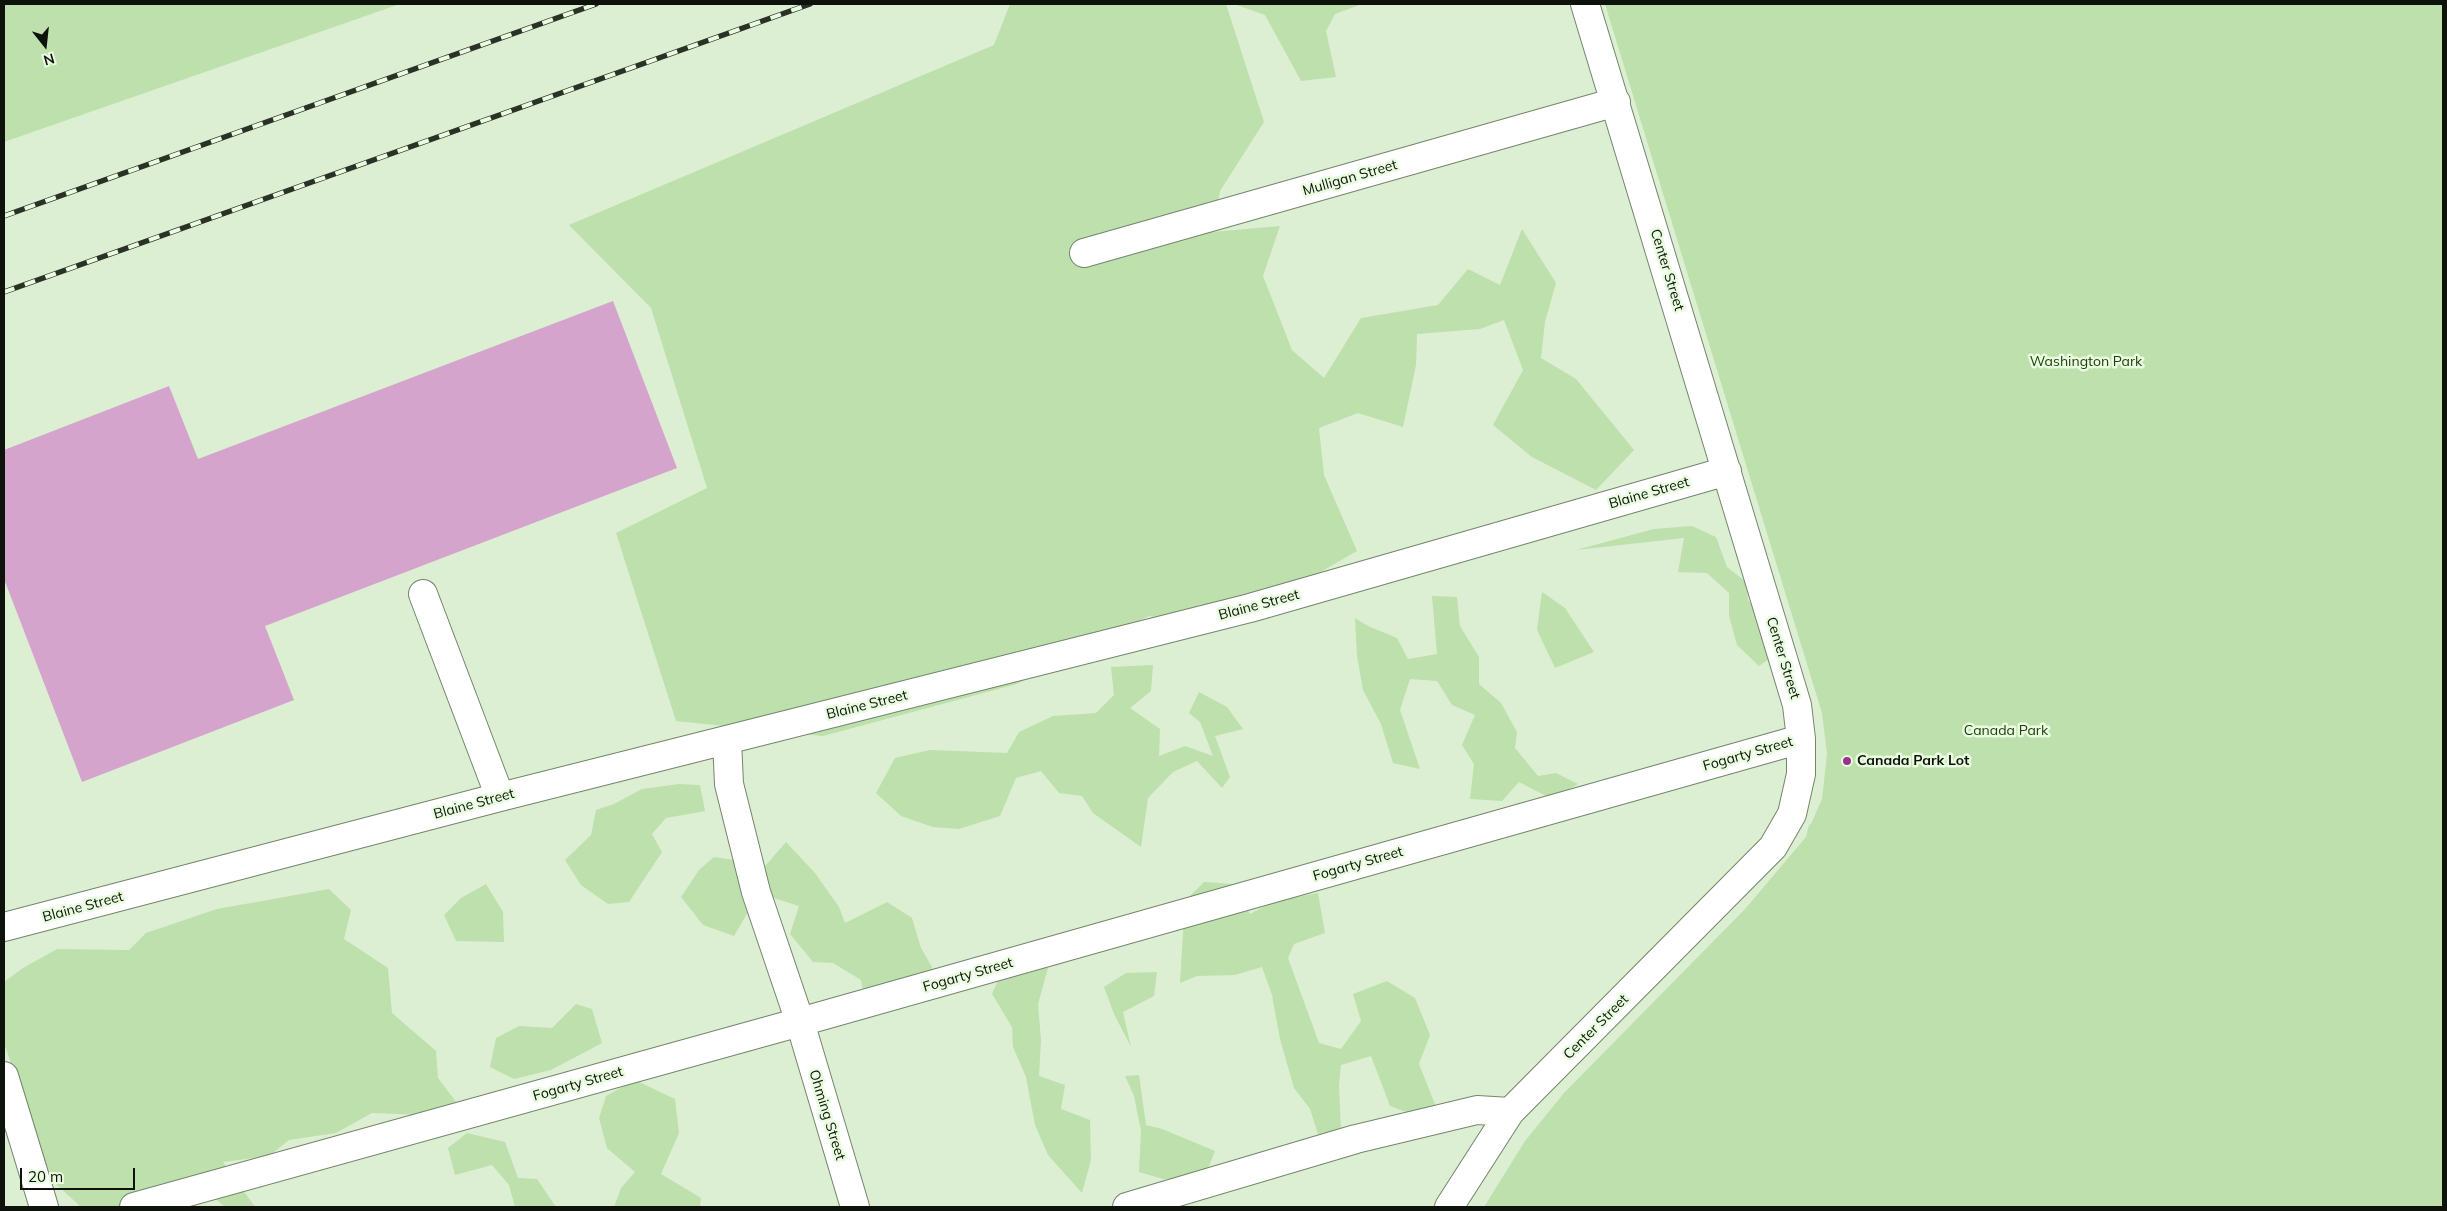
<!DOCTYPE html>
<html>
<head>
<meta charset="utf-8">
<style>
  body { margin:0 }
  #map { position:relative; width:2447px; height:1211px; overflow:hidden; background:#dcefd3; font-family:Mulish,sans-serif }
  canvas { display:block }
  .frame { position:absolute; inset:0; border:5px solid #0d130a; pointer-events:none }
  .north { position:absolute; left:20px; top:20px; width:50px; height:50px; -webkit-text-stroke:4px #e9fce0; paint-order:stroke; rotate:164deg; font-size:14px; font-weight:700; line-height:20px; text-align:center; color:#0d130a }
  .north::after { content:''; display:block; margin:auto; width:18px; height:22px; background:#0d130a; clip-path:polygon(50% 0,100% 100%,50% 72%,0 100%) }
  .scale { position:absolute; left:20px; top:1168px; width:115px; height:22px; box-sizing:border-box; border:2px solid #0d130a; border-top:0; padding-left:6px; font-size:15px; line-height:18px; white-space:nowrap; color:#0d130a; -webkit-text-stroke:4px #e9fce0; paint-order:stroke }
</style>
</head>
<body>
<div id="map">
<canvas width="2447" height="1211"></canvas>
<div class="frame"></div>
<div class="north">N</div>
<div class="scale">20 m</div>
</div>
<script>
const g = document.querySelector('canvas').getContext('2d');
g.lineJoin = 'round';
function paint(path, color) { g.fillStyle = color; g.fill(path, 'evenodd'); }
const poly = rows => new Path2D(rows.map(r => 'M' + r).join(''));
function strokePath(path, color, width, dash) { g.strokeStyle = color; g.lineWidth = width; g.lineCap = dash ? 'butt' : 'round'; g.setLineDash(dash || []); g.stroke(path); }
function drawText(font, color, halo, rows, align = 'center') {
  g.font = font + ' Mulish,sans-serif'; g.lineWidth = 5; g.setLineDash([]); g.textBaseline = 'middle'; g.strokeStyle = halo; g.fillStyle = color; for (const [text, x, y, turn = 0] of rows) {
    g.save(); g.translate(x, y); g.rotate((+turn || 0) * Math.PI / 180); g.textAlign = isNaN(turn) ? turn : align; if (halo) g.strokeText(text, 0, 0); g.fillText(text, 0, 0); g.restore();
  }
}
const green = poly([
  [4,4,400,4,4,142],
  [1010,4,1226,4,1264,122,1220,191,1212,232,1280,226,1263,276,1292,350,1324,378,1361,318,1438,305,1468,269,1500,285,1522,229,1556,283,1545,322,1541,358,1576,379,1634,450,1596,490,1532,457,1493,425,1523,370,1504,320,1480,329,1417,334,1416,365,1403,427,1358,413,1319,428,1324,475,1357,551,1225,627,1149,616,1017,684,823,736,676,721,616,533,707,488,651,308,569,225,994,45],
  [1234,4,1362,4,1335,14,1326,31,1336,77,1301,81,1265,15],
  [1605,4,2443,4,2443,1207,1484,1207,1525,1141,1564,1093,1745,909,1806,837,1809,825,1811,824,1822,799,1827,754,1822,713],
  [1692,526,1716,537,1727,567,1746,582,1748,600,1760,617,1773,656,1759,666,1737,645,1729,616,1729,593,1707,573,1678,572,1684,538,1576,550,1654,529],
  [1542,592,1565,608,1594,652,1555,668,1537,630],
  [1432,596,1457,597,1460,626,1479,657,1479,684,1501,703,1517,732,1515,748,1538,776,1556,773,1578,784,1552,799,1519,782,1502,801,1470,799,1474,764,1462,745,1475,715,1452,705,1437,681,1410,679,1400,710,1420,769,1393,763,1381,724,1363,690,1357,656,1355,618,1368,626,1397,638,1408,659,1437,654],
  [1153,665,1151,691,1130,708,1160,729,1159,756,1185,746,1213,756,1200,722,1189,713,1199,692,1227,707,1243,729,1215,736,1230,777,1222,788,1197,761,1173,772,1148,798,1141,847,1093,813,1082,796,1059,793,1041,771,1016,778,1000,816,959,829,933,827,901,816,876,793,895,758,930,750,1007,753,1019,732,1053,716,1096,713,1114,695,1111,667],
  [679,784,700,785,705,811,666,818,652,834,662,852,629,902,608,904,581,885,565,860,591,835,596,810,614,804,642,789],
  [786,842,815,873,839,907,845,923,887,902,912,918,921,948,932,967,913,1003,863,992,861,980,833,963,813,962,790,934,799,906,774,898,748,912,734,936,703,925,681,897,699,870,714,857,766,865],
  [1204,882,1234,884,1250,914,1275,901,1318,893,1325,933,1294,944,1288,958,1319,1043,1341,1049,1361,1021,1353,994,1387,981,1415,998,1430,1035,1419,1064,1440,1117,1409,1113,1390,1106,1371,1056,1341,1065,1339,1085,1341,1131,1318,1134,1310,1109,1294,1088,1280,1039,1272,995,1262,967,1235,975,1197,976,1180,983,1185,901],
  [486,884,503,912,504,942,456,941,444,915,461,898],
  [329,889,351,910,344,939,388,968,392,1013,436,1051,438,1078,456,1102,424,1115,372,1113,336,1133,289,1140,269,1156,223,1162,255,1207,225,1207,193,1180,160,1184,153,1207,81,1207,57,1185,30,1135,12,1066,4,1043,4,982,23,968,57,949,129,950,146,933,217,909],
  [1010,953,1048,968,1038,1004,1041,1040,1039,1076,1065,1085,1061,1109,1090,1120,1091,1160,1082,1193,1048,1155,1035,1125,1026,1077,1013,1047,1012,1027,992,994],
  [1157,972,1154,996,1123,1012,1131,1047,1114,1014,1104,987,1126,973],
  [576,1004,592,1009,602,1043,551,1070,514,1079,490,1067,496,1038,519,1026,552,1028],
  [1139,1075,1146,1125,1162,1129,1215,1151,1204,1179,1163,1179,1139,1172,1141,1131,1134,1096,1125,1076],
  [635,1080,675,1099,679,1133,661,1174,701,1198,700,1207,614,1207,621,1188,635,1172,607,1148,599,1118,606,1096],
  [467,1133,505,1142,518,1178,537,1179,556,1207,515,1207,509,1185,492,1165,455,1175,448,1148]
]);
const building = poly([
  [613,301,677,468,265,626,294,700,82,782,4,579,4,450,169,386,198,459]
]);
const minor = poly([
  [1084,253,1616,102],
  [423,594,500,797],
  [727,740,729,784,756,892,800,1022,855,1207],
  [4,927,500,797,1250,608,1727,471],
  [4,1076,44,1207],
  [134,1207,800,1022,1801,739],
  [1127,1207,1356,1139,1477,1110,1510,1112],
  [1449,1207,1510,1112,1773,847,1792,814,1801,774,1801,739,1797,705,1585,4]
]);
const rail = poly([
  [4,216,596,4],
  [4,292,810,4]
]);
const markers = [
  [1847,761,5,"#9c3090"]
];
const streetNames = [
  ["Mulligan Street",1350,178,-16],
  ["Center Street",1667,270,73],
  ["Blaine Street",1649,493,-16],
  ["Blaine Street",1259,605,-15],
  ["Center Street",1783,658,73],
  ["Blaine Street",867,705,-14],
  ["Fogarty Street",1748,754,-16],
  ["Blaine Street",474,804,-15],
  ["Fogarty Street",1358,864,-16],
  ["Blaine Street",83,907,-15],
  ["Fogarty Street",968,975,-16],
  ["Center Street",1596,1027,-45],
  ["Fogarty Street",578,1084,-16],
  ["Ohming Street",827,1115,73]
];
const parkNames = [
  ["Washington Park",2086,362],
  ["Canada Park",2006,731]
];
const poiNames = [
  ["Canada Park Lot",1857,761]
];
paint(green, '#bde0ac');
paint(building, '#d5a4cc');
strokePath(minor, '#74856c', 30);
strokePath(minor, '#fff', 28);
strokePath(rail, '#2a3226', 5.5);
strokePath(rail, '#e9fce0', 4, [11]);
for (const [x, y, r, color] of markers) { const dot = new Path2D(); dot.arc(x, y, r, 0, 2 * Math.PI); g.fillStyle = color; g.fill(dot); strokePath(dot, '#e9fce0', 2); }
drawText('14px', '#0d130a', '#e9fce0', streetNames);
drawText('14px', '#20400b', '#e9fce0', parkNames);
drawText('bold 14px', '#0d130a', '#e9fce0', poiNames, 'left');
</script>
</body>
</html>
